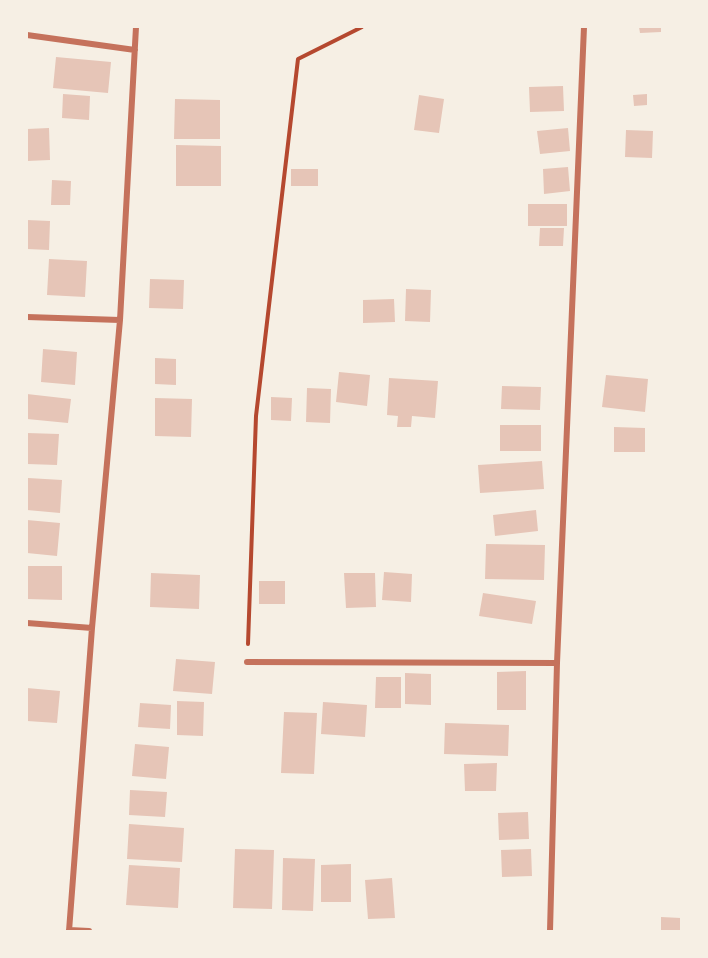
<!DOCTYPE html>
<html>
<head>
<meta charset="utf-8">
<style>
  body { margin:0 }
  #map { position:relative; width:708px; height:958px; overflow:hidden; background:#f6efe4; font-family:Raleway,sans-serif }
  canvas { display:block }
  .frame { position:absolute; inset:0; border:28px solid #f6efe4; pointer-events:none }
</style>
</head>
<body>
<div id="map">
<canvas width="708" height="958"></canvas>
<div class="frame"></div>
</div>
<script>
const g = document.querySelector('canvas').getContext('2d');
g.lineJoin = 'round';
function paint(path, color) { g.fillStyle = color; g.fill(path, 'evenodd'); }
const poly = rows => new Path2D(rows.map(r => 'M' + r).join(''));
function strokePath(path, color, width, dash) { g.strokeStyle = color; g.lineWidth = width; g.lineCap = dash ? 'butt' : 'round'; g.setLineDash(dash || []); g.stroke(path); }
const building = poly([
  [639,27,661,27,661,32,640,33],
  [56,57,111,62,108,93,53,88],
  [563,86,564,111,530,112,529,87],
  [63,94,90,96,89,120,62,118],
  [647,94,647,105,634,106,633,95],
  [419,95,444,99,439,133,414,130],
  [175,99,220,100,220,139,174,139],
  [49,128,50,160,27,161,27,129],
  [568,128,570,151,540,154,537,131],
  [626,130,653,131,652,158,625,157],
  [176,145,221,146,221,186,176,186],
  [568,167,570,191,544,194,543,169],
  [291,169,318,169,318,186,291,186],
  [52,180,71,181,70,205,51,205],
  [528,204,567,204,567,226,528,226],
  [27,220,50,221,49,250,27,249],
  [540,228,564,228,563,246,539,246],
  [49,259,87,261,85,297,47,295],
  [150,279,184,280,183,309,149,308],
  [406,289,431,290,430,322,405,321],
  [394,299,395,322,363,323,363,300],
  [43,349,77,352,75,385,41,382],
  [155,358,176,359,176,385,155,384],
  [339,372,370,375,367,406,336,402],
  [606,375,648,379,645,412,602,407],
  [389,378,438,381,435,418,412,416,411,427,397,427,398,416,387,415],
  [502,386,541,387,540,410,501,409],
  [307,388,331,389,330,423,306,422],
  [27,394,71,399,68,423,27,419],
  [271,397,292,398,291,421,271,420],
  [155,398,192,399,191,437,155,436],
  [500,425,541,425,541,451,500,451],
  [614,427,645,428,645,452,614,452],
  [27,433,59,434,57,465,27,464],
  [542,461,544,489,480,493,478,465],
  [28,478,62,480,60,513,27,510],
  [536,510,538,531,495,536,493,515],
  [27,520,60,523,57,556,27,553],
  [486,544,545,545,544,580,485,579],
  [27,566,62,566,62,600,27,599],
  [384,572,412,574,411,602,382,600],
  [151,573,200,575,199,609,150,607],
  [344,573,375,573,376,607,346,608],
  [259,581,285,581,285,604,259,604],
  [483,593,536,601,532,624,479,616],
  [176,659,215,662,212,694,173,691],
  [526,671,526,710,497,710,497,672],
  [405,673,431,674,431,705,405,704],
  [376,677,401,677,401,708,375,708],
  [27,688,60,691,57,723,27,721],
  [177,701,204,702,203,736,177,735],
  [323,702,367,705,365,737,321,734],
  [140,703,171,705,170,729,138,727],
  [284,712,317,713,314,774,281,773],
  [445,723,509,725,508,756,444,754],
  [135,744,169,747,166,779,132,776],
  [497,763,496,791,465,791,464,764],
  [130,790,167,792,165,817,129,815],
  [528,812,529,839,499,840,498,813],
  [129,824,184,828,182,862,127,859],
  [235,849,274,850,272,909,233,908],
  [531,849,532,876,502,877,501,850],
  [283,858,315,859,313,911,282,910],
  [351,864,351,902,321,902,321,865],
  [129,865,180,868,178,908,126,905],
  [392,878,395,918,368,919,365,880],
  [661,917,681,918,681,931,661,931]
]);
const path = poly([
  [248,644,256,416,298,59,362,27]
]);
const minor = poly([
  [27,35,135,50],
  [27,317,120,320],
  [27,623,92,628],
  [247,662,557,663],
  [69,930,89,931],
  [69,931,92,628,120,320,136,27],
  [550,931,557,663,584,27]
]);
paint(building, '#e6c5b7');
strokePath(path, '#b5482f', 4);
strokePath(minor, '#c5725c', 6);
</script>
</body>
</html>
